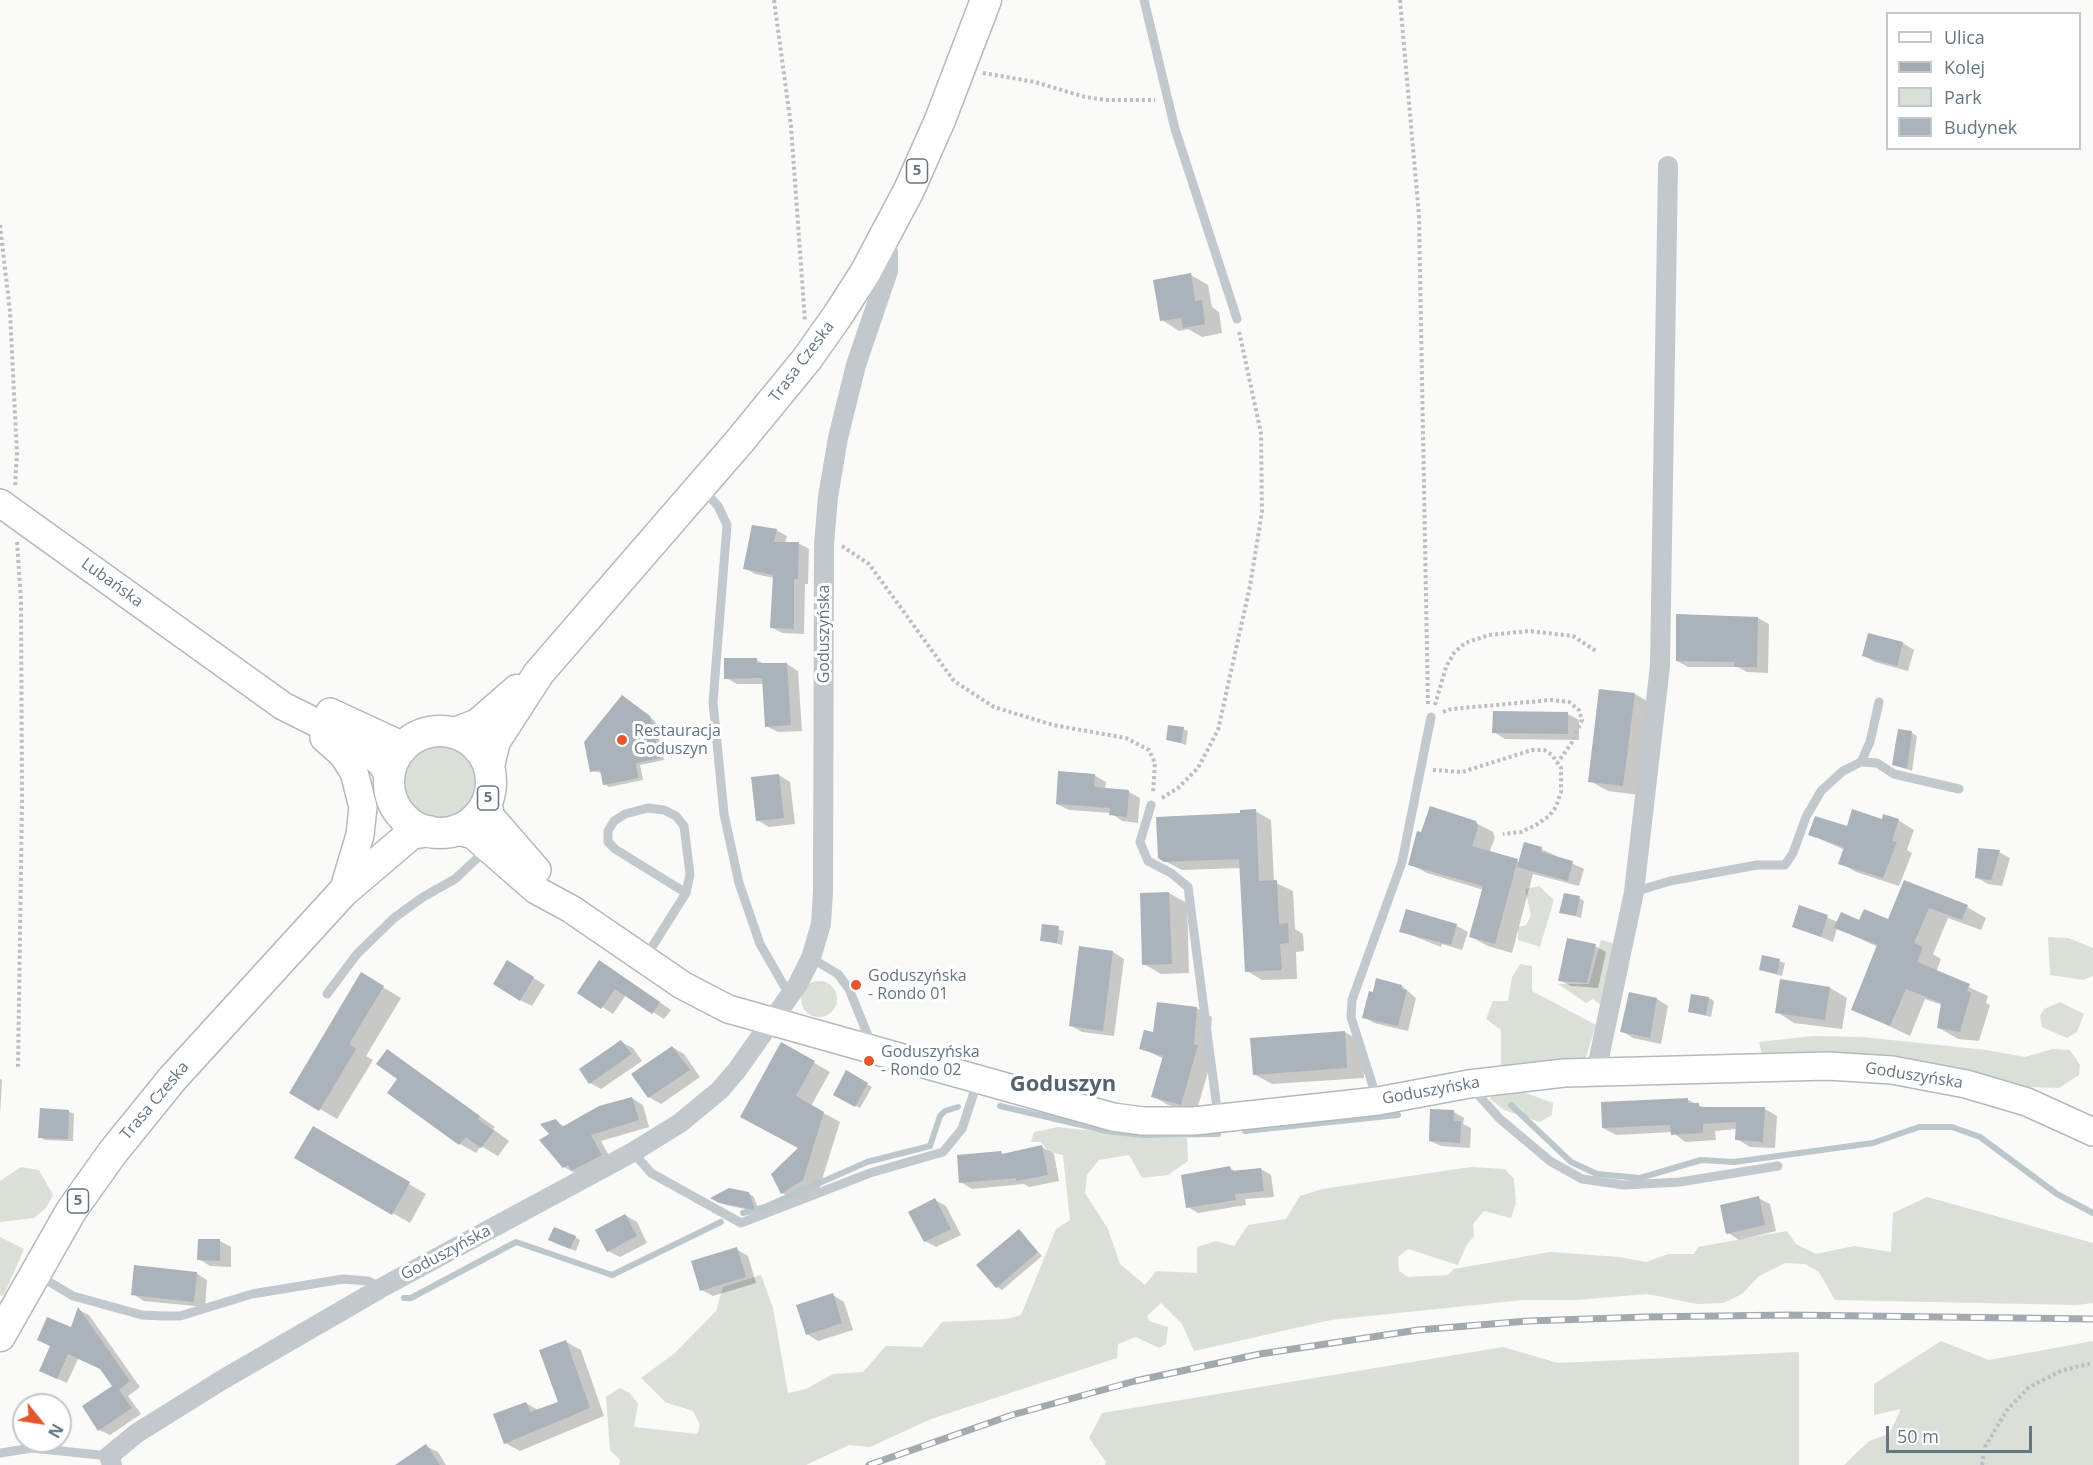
<!DOCTYPE html>
<html>
<head>
<meta charset="utf-8">
<style>
  body { margin:0 }
  #map { position:relative; width:2093px; height:1465px; overflow:hidden; background:#fafaf8; font-family:"Open Sans",sans-serif }
  canvas { display:block }
  .legend { position:absolute; left:1886px; top:12px; width:195px; height:138px; box-sizing:border-box; background:#fff; border:2px solid #c1c8cd; margin:0; padding:8px 10px; list-style:none; font-size:18px; color:#657683 }
  .legend li { display:flex; align-items:center; gap:12px; height:30px }
  .legend b { width:30px; border:2px solid #c1c8cd }
  .north { position:absolute; left:12px; top:1393px; width:60px; height:60px; box-sizing:border-box; background:#fff; border:2px solid #c1c8cd; border-radius:50%; rotate:120deg; font-size:16px; font-weight:700; line-height:24px; text-align:center; color:#657683 }
  .north::after { content:''; display:block; margin:auto; width:21px; height:27px; background:#e4572e; clip-path:polygon(50% 0,100% 100%,50% 72%,0 100%) }
  .scale { position:absolute; left:1886px; top:1426px; width:146px; height:27px; box-sizing:border-box; border:3px solid #657683; border-top:0; padding-left:8px; font-size:18px; line-height:21px; white-space:nowrap; color:#657683; -webkit-text-stroke:4px #fff; paint-order:stroke }
</style>
</head>
<body>
<div id="map">
<canvas width="2093" height="1465"></canvas>
<ul class="legend">
<li><b style="height:8px;background:#fff"></b>Ulica</li>
<li><b style="height:8px;background:#a2aab0"></b>Kolej</li>
<li><b style="height:16px;background:#dadfd7"></b>Park</li>
<li><b style="height:16px;background:#aab3b9"></b>Budynek</li>
</ul>
<div class="north">N</div>
<div class="scale">50 m</div>
</div>
<script>
const g = document.querySelector('canvas').getContext('2d');
g.lineJoin = 'round';
function paint(path, color) { g.fillStyle = color; g.fill(path, 'evenodd'); }
const poly = rows => new Path2D(rows.map(r => 'M' + r).join(''));
function strokePath(path, color, width, dash) { g.strokeStyle = color; g.lineWidth = width; g.lineCap = dash ? 'butt' : 'round'; g.setLineDash(dash || []); g.stroke(path); }
function drawText(font, color, halo, rows, align = 'center') {
  g.font = font + ' "Open Sans",sans-serif'; g.lineWidth = 6; g.setLineDash([]); g.textBaseline = 'middle'; g.strokeStyle = halo; g.fillStyle = color; for (const [text, x, y, turn = 0] of rows) {
    g.save(); g.translate(x, y); g.rotate((+turn || 0) * Math.PI / 180); g.textAlign = isNaN(turn) ? turn : align; if (halo) g.strokeText(text, 0, 0); g.fillText(text, 0, 0); g.restore();
  }
}
const green = poly([
  '402 781a39 39 0 1 1 78 0a39 39 0 1 1-78 0Z',
  [1539,886,1554,900,1540,947,1518,940,1518,927,1526,925,1531,915,1525,889],
  [2048,937,2068,938,2093,948,2093,976,2083,980,2050,975],
  [1601,940,1616,944,1602,1006,1593,999,1586,1003,1558,984,1589,984],
  [1520,964,1532,966,1532,991,1596,1025,1585,1060,1515,1064,1507,1086,1553,1103,1552,1115,1540,1122,1504,1110,1490,1099,1501,1063,1501,1030,1486,1019,1493,1001,1508,1001,1512,977],
  '801 999a18 18 0 1 1 36 0a18 18 0 1 1-36 0Z',
  [2060,1002,2084,1014,2077,1032,2067,1038,2042,1027,2040,1016,2044,1009],
  [1813,1036,1863,1037,1986,1050,2025,1057,2053,1049,2070,1050,2080,1065,2079,1075,2059,1088,2028,1087,1889,1058,1848,1054,1762,1054,1759,1042],
  [1058,1127,1143,1137,1187,1138,1188,1161,1168,1175,1142,1178,1129,1155,1099,1160,1087,1175,1085,1193,1108,1229,1120,1264,1145,1285,1156,1271,1197,1273,1197,1247,1216,1241,1234,1246,1248,1225,1286,1219,1300,1196,1322,1189,1471,1167,1505,1169,1514,1179,1516,1203,1511,1218,1484,1211,1473,1224,1474,1236,1466,1246,1458,1265,1408,1249,1398,1257,1399,1271,1408,1277,1448,1275,1454,1269,1550,1252,1619,1257,1646,1262,1668,1254,1694,1254,1698,1247,1787,1231,1796,1244,1816,1254,1854,1246,1891,1252,1893,1213,1927,1197,2093,1243,2093,1303,2076,1305,1835,1300,1819,1272,1805,1264,1785,1263,1759,1276,1742,1294,1723,1303,1697,1304,1647,1294,1576,1300,1523,1300,1331,1320,1194,1351,1182,1324,1161,1303,1147,1316,1149,1321,1168,1327,1166,1344,1159,1348,1136,1337,1118,1344,1117,1358,931,1419,870,1447,849,1445,806,1465,619,1465,620,1460,610,1450,606,1397,620,1388,630,1393,638,1404,634,1427,697,1434,700,1425,693,1411,665,1402,641,1378,675,1353,716,1311,723,1287,761,1275,773,1308,788,1393,806,1389,833,1374,863,1372,886,1346,922,1347,942,1322,1007,1319,1021,1315,1056,1229,1070,1220,1063,1155,1049,1152,1041,1142,1031,1142,1034,1132],
  [21,1167,39,1170,53,1195,46,1208,34,1218,0,1222,0,1181],
  [0,1237,24,1249,4,1295,0,1296],
  [1941,1341,1989,1360,2093,1341,2093,1465,1844,1465,1869,1441,1889,1434,1901,1409,1874,1415,1874,1384],
  [1503,1347,1558,1363,1799,1352,1799,1465,1105,1465,1106,1462,1089,1438,1102,1413]
]);
const shadow = poly([
  [1191,275,1208,285,1212,307,1219,312,1222,333,1202,337,1188,329,1179,331,1162,320],
  [776,530,787,536,785,543,798,543,809,549,808,584,805,584,804,634,782,633,771,627,774,578,755,574,745,568],
  [1677,616,1758,618,1769,624,1768,673,1747,672,1738,667,1688,667,1677,661],
  [1903,643,1914,650,1908,671,1875,662,1864,656],
  [757,660,764,664,787,664,798,671,802,731,778,732,766,726,764,684,737,684,726,678],
  [1635,694,1652,704,1640,795,1608,791,1590,781],
  [627,700,655,721,664,760,640,765,643,780,609,787,604,784,602,773,591,771],
  [1568,714,1579,720,1579,740,1505,739,1494,732],
  [1183,729,1188,731,1186,745,1167,739],
  [1912,733,1917,736,1912,771,1894,764],
  [779,775,790,782,795,824,769,827,757,820],
  [1094,775,1106,782,1105,789,1129,792,1140,798,1138,823,1122,821,1111,813,1069,810,1057,804],
  [1255,811,1271,820,1274,882,1293,891,1295,929,1303,934,1304,951,1296,952,1297,979,1262,980,1247,971,1241,868,1182,870,1159,858,1241,814],
  [1883,820,1898,820,1914,830,1907,850,1912,853,1899,886,1856,872,1840,863,1845,850,1809,834],
  [1476,823,1493,832,1495,838,1489,853,1520,862,1541,849,1584,869,1579,886,1533,874,1512,953,1488,946,1471,937,1484,890,1427,873,1410,864],
  [1999,852,2010,858,2002,886,1988,884,1976,877],
  [1905,882,1967,907,1986,918,1981,930,1948,918,1933,954,1941,959,1936,972,1988,996,1986,1003,1990,1005,1979,1041,1958,1039,1939,1028,1942,1005,1925,999,1910,1036,1853,1009,1878,947,1837,928,1833,942,1794,926,1800,907,1838,922,1889,921],
  [1169,893,1187,903,1189,973,1161,974,1144,964,1141,894],
  [1579,898,1584,901,1581,918,1561,912],
  [1407,910,1457,926,1468,932,1462,950,1442,944,1441,947,1401,931],
  [1043,926,1064,931,1062,945,1041,940],
  [1595,946,1606,952,1598,988,1571,986,1559,980],
  [1113,952,1124,959,1114,1036,1082,1032,1070,1025],
  [1763,957,1785,963,1782,976,1761,970],
  [519,969,545,985,532,1006,520,1000],
  [611,969,671,1010,664,1019,626,995,613,1014,579,992],
  [361,974,401,998,366,1056,373,1060,337,1119,291,1092],
  [1377,980,1402,986,1416,998,1408,1031,1374,1023,1364,1017],
  [1830,988,1847,998,1842,1029,1794,1023,1777,1012],
  [1630,994,1657,999,1668,1006,1661,1044,1633,1038,1622,1031],
  [1709,998,1714,1001,1711,1017,1689,1012],
  [1196,1008,1212,1017,1209,1053,1213,1055,1196,1113,1168,1105,1153,1096,1164,1059,1141,1048,1155,1034],
  [1345,1032,1362,1042,1364,1078,1272,1084,1254,1074],
  [621,1042,633,1048,642,1061,601,1089,590,1083],
  [781,1044,830,1072,811,1106,840,1122,819,1189,798,1202,782,1193,800,1148],
  [672,1047,684,1054,700,1077,661,1104,649,1097],
  [387,1051,495,1127,493,1129,509,1141,498,1156,481,1146,476,1153,460,1144,389,1093,399,1078],
  [847,1072,872,1087,860,1108,835,1094],
  [0,1079,2,1080,0,1115],
  [632,1098,643,1105,649,1127,601,1141,612,1161,575,1173,564,1167,552,1134,555,1121,566,1127],
  [1688,1100,1705,1108,1765,1109,1777,1116,1775,1148,1750,1147,1737,1139,1737,1129,1715,1131,1716,1140,1685,1142,1672,1132,1616,1135,1603,1128],
  [68,1111,74,1114,73,1141,45,1140,40,1137],
  [1454,1112,1464,1118,1463,1124,1471,1128,1470,1148,1441,1146,1430,1141],
  [313,1128,426,1194,410,1223,296,1157],
  [1042,1147,1054,1154,1059,1181,1029,1187,1024,1184,972,1189,961,1182,1001,1153,1004,1155],
  [1230,1168,1236,1172,1261,1169,1271,1175,1274,1197,1245,1199,1246,1205,1198,1213,1188,1207],
  [748,1193,754,1197,759,1212,726,1205,714,1198],
  [1758,1198,1770,1204,1776,1231,1739,1240,1728,1233],
  [935,1200,946,1206,961,1235,936,1247,925,1241],
  [625,1215,637,1222,647,1243,620,1257,608,1251],
  [1019,1231,1042,1256,1002,1290,997,1287],
  [575,1237,580,1240,576,1251,555,1243],
  [199,1240,220,1241,231,1247,231,1267,210,1266,199,1259],
  [736,1249,748,1256,756,1283,713,1296,702,1290],
  [196,1273,207,1280,205,1307,144,1301,133,1294],
  [833,1295,844,1302,853,1330,818,1341,807,1334],
  [79,1310,89,1315,140,1387,128,1396,141,1414,110,1435,99,1430,115,1386,103,1369,78,1359,67,1383,51,1376],
  [566,1342,581,1350,604,1416,520,1451,505,1443,526,1403,538,1410,560,1403],
  [426,1446,438,1452,446,1465,401,1465]
]);
const stream = poly([
  [1511,1105,1571,1162,1597,1174,1640,1178,1701,1160,1734,1162,1873,1143,1919,1127,1952,1127,1980,1137,2057,1194,2093,1213],
  [1000,1106,1107,1131,1142,1135,1218,1134],
  [1245,1131,1398,1115],
  [743,1213,765,1207,867,1162,930,1146,940,1116,945,1111,958,1107],
  [404,1298,411,1298,516,1242,612,1275,721,1222]
]);
const building = poly([
  [1191,273,1195,301,1202,300,1205,324,1183,328,1181,318,1160,321,1153,280],
  [752,525,777,529,774,542,799,542,798,579,794,579,794,629,770,628,773,575,743,569],
  [1676,614,1758,617,1757,667,1734,667,1734,662,1676,661],
  [1868,633,1903,642,1897,666,1862,656],
  [724,658,757,658,757,663,787,663,791,725,765,727,762,678,724,679],
  [1599,689,1635,693,1623,786,1588,782],
  [622,695,650,716,660,758,636,763,638,778,603,785,600,770,590,772,584,742],
  [1493,711,1568,712,1568,734,1492,733],
  [1168,725,1184,727,1181,743,1166,740],
  [1898,729,1912,731,1907,769,1892,765],
  [1058,771,1095,774,1094,787,1129,790,1127,817,1109,815,1110,808,1056,804],
  [779,774,784,818,756,821,751,777],
  [1430,806,1476,821,1478,828,1472,846,1518,859,1495,944,1469,937,1483,886,1408,865,1417,831,1421,832],
  [1256,809,1259,881,1277,880,1279,924,1288,923,1289,943,1280,944,1282,970,1245,972,1239,859,1164,862,1158,858,1156,817,1240,813,1240,810],
  [1852,809,1882,819,1883,814,1899,819,1892,841,1897,842,1883,878,1838,864,1844,847,1808,835,1815,816,1847,826],
  [1524,842,1542,847,1541,852,1573,861,1568,881,1517,867],
  [1978,848,2000,850,1991,880,1975,878],
  [1904,880,1968,905,1962,920,1929,908,1914,943,1923,947,1917,962,1970,984,1967,991,1971,993,1960,1032,1937,1028,1941,1003,1906,989,1890,1026,1851,1010,1877,945,1834,928,1841,912,1859,920,1864,909,1888,919],
  [1169,892,1172,964,1142,965,1140,893],
  [1564,893,1580,896,1576,916,1559,913],
  [1799,905,1828,915,1821,937,1792,927],
  [1406,909,1457,924,1451,945,1399,932],
  [1042,924,1059,926,1057,943,1040,941],
  [1567,938,1596,944,1587,983,1558,981],
  [1079,946,1113,951,1103,1031,1069,1026],
  [1762,955,1780,959,1777,974,1759,970],
  [507,960,534,977,520,1001,493,984],
  [599,960,660,1002,652,1014,615,989,601,1009,577,993],
  [361,972,384,986,349,1044,356,1049,319,1111,289,1093],
  [1376,978,1402,985,1401,989,1407,990,1398,1026,1362,1018,1369,991,1373,992],
  [1780,979,1830,987,1825,1020,1775,1013],
  [1629,992,1657,998,1650,1038,1620,1032],
  [1691,994,1709,997,1706,1015,1688,1012],
  [1157,1002,1197,1007,1194,1044,1198,1045,1181,1105,1151,1097,1163,1056,1139,1049,1144,1030,1153,1032],
  [1345,1031,1347,1068,1253,1075,1250,1038],
  [621,1040,632,1054,589,1084,579,1069],
  [781,1042,815,1061,796,1096,824,1112,803,1180,781,1194,771,1174,798,1148,740,1117],
  [672,1046,690,1070,648,1098,631,1074],
  [387,1049,480,1116,478,1119,494,1131,481,1148,466,1137,459,1145,387,1093,397,1079,376,1064],
  [846,1070,868,1083,855,1107,833,1095],
  [632,1097,639,1120,591,1135,602,1155,571,1171,568,1165,563,1168,539,1140,549,1134,540,1124,556,1119,562,1127,599,1106],
  [1688,1098,1688,1103,1699,1103,1699,1107,1765,1107,1763,1142,1735,1140,1736,1122,1703,1124,1703,1133,1671,1135,1670,1125,1602,1128,1601,1102],
  [40,1108,69,1110,68,1139,38,1138],
  [1430,1109,1454,1110,1454,1121,1461,1121,1460,1143,1429,1141],
  [313,1126,410,1182,392,1215,294,1158],
  [1042,1145,1048,1175,1016,1181,1016,1178,959,1183,957,1155,1001,1151,1002,1154],
  [1230,1166,1231,1171,1261,1168,1264,1191,1235,1194,1236,1200,1186,1208,1181,1175],
  [729,1188,749,1192,755,1210,719,1203,710,1198],
  [1759,1196,1765,1225,1726,1234,1720,1205],
  [935,1198,951,1229,924,1242,908,1212],
  [625,1214,637,1236,607,1252,595,1230],
  [554,1227,576,1236,570,1249,548,1240],
  [1019,1229,1038,1252,996,1288,976,1265],
  [198,1239,220,1239,220,1261,197,1260],
  [737,1247,746,1277,700,1291,691,1261],
  [134,1265,197,1272,194,1302,131,1295],
  [833,1293,842,1323,806,1335,796,1305],
  [78,1307,130,1381,119,1390,132,1408,98,1431,82,1406,112,1386,100,1369,68,1354,57,1379,39,1371,50,1346,37,1340,47,1317,71,1327],
  [566,1340,590,1408,504,1444,493,1414,526,1402,530,1412,558,1402,539,1350],
  [426,1444,440,1465,395,1465]
]);
const path = poly([
  [774,0,791,126,805,321],
  [1400,0,1419,216,1428,705],
  [983,73,1035,82,1085,97,1107,100,1155,100],
  [0,225,10,312,17,454,15,487],
  [17,542,21,600,22,800,18,1069],
  [842,546,869,564,954,681,994,707,1053,725,1126,738,1149,750,1155,763,1153,793],
  [1435,705,1446,667,1454,653,1465,643,1489,635,1529,631,1573,636,1596,651],
  [1443,712,1451,709,1551,700,1569,702,1579,710,1582,720,1571,744,1558,762],
  [1433,770,1462,772,1532,750,1544,750,1552,755,1561,768,1561,792,1556,807,1549,816,1536,825,1521,832,1503,834],
  [1162,798,1178,788,1198,768,1218,730,1250,586,1262,512,1261,433,1239,331],
  [1982,1465,1985,1447,2007,1410,2029,1387,2063,1370,2093,1363]
]);
const lane = poly([
  [1144,0,1175,129,1237,319],
  [708,495,718,506,727,525,713,702,724,814,739,883,760,944,790,996],
  [1861,762,1870,742,1879,702],
  [1151,805,1140,842,1148,861,1171,873,1188,887,1218,1116],
  [1634,892,1670,881,1757,865,1785,865,1793,853,1806,817,1821,791,1843,771,1861,762,1877,763,1894,774,1959,789],
  [645,958,686,893,690,874,684,826,676,816,664,810,648,808,625,814,614,821,608,831,608,842,615,849,686,893],
  [811,958,838,974,849,989,871,1043],
  [327,994,357,954,394,918,423,897,455,879,485,851],
  [1472,1088,1500,1119,1550,1161,1582,1179,1624,1185,1680,1182,1778,1166],
  [1377,1099,1351,1017,1352,1000,1402,862,1431,717],
  [633,1152,651,1173,741,1223,870,1173,943,1152,962,1129,977,1083],
  [38,1275,73,1296,142,1315,163,1316,180,1316,252,1294,343,1279,368,1281,381,1288],
  [60,1431,67,1426],
  [32,1448,109,1456],
  [0,1453,32,1448,43,1441]
]);
const street = poly([
  [1596,1072,1634,892,1660,666,1668,166],
  [112,1465,109,1456,137,1433,222,1380,381,1288,633,1152,680,1123,720,1090,737,1070,798,984,811,958,821,924,823,892,824,544,828,497,838,438,856,365,888,271,888,252,882,243]
]);
const secondary = poly([
  [0,503,283,706,325,727,374,757,382,764,390,778],
  [330,712,397,743,406,744],
  [324,738,343,755,354,772,363,807,360,835,343,892],
  [487,802,491,817,537,870],
  [454,830,473,835,536,890,571,909,682,985,728,1009,1113,1117,1143,1121,1194,1121,1378,1101,1469,1084,1564,1073,1828,1066,1892,1070,1966,1084,2027,1102,2093,1132]
]);
const primary = poly([
  '389 782a51 51 0 1 1 102 0a51 51 0 1 1-102 0Z',
  [455,733,478,724,517,690],
  [489,766,495,741,539,673,739,442,807,359,838,315,865,273,909,190,940,120,986,0],
  [0,1336,71,1211,113,1152,173,1078,343,892,411,834,429,831]
]);
const rail = poly([
  [869,1465,1012,1415,1135,1381,1260,1354,1418,1330,1528,1321,1646,1317,1789,1315,2093,1319]
]);
const markers = [
  [622,740,6,"#e4572e"],
  [856,985,6,"#e4572e"],
  [869,1061,6,"#e4572e"]
];
const shields = [
  [917,171,21],
  [488,798,21],
  [78,1201,21]
];
const shieldNames = [
  ["5",917,171],
  ["5",488,798],
  ["5",78,1201]
];
const streetNames = [
  ["Trasa Czeska",802,362,-53],
  ["Lubańska",112,583,36],
  ["Goduszyńska",824,634,-90],
  ["Goduszyńska",1914,1076,9],
  ["Goduszyńska",1431,1091,-10],
  ["Trasa Czeska",155,1101,-50],
  ["Goduszyńska",446,1253,-28]
];
const poiNames = [
  ["Restauracja",634,731],
  ["Goduszyn",634,749],
  ["Goduszyńska",868,976],
  ["- Rondo 01",868,994],
  ["Goduszyńska",881,1052],
  ["- Rondo 02",881,1070]
];
const districtNames = [
  ["Goduszyn",1063,1085]
];
paint(green, '#dadfd7');
paint(shadow, '#0003');
strokePath(stream, '#bbc7cb', 6);
paint(building, '#aab3b9');
strokePath(secondary, '#b3babf', 30);
strokePath(primary, '#b5babe', 33);
strokePath(path, '#bbbfc2', 4, [3, 3]);
strokePath(lane, '#c3c8cc', 9);
strokePath(street, '#c3c8cc', 20);
strokePath(secondary, '#fff', 27);
strokePath(primary, '#fff', 30);
strokePath(rail, '#a2aab0', 7);
strokePath(rail, '#fff', 4.5, [14]);
for (const [x, y, r, color] of markers) { const dot = new Path2D(); dot.arc(x, y, r, 0, 2 * Math.PI); g.fillStyle = color; g.fill(dot); strokePath(dot, '#fff', 2); }
for (const [x, y, w] of shields) { const box = new Path2D(); box.roundRect(x - w / 2, y - 12, w, 24, 4.5); g.fillStyle = '#fff'; g.fill(box); strokePath(box, '#657683', 1.5); }
drawText('bold 15px', '#657683', null, shieldNames);
drawText('16px', '#657683', '#fff', streetNames);
drawText('16px', '#657683', '#fff', poiNames, 'left');
drawText('bold 22px', '#57646e', '#fff', districtNames);
</script>
</body>
</html>
